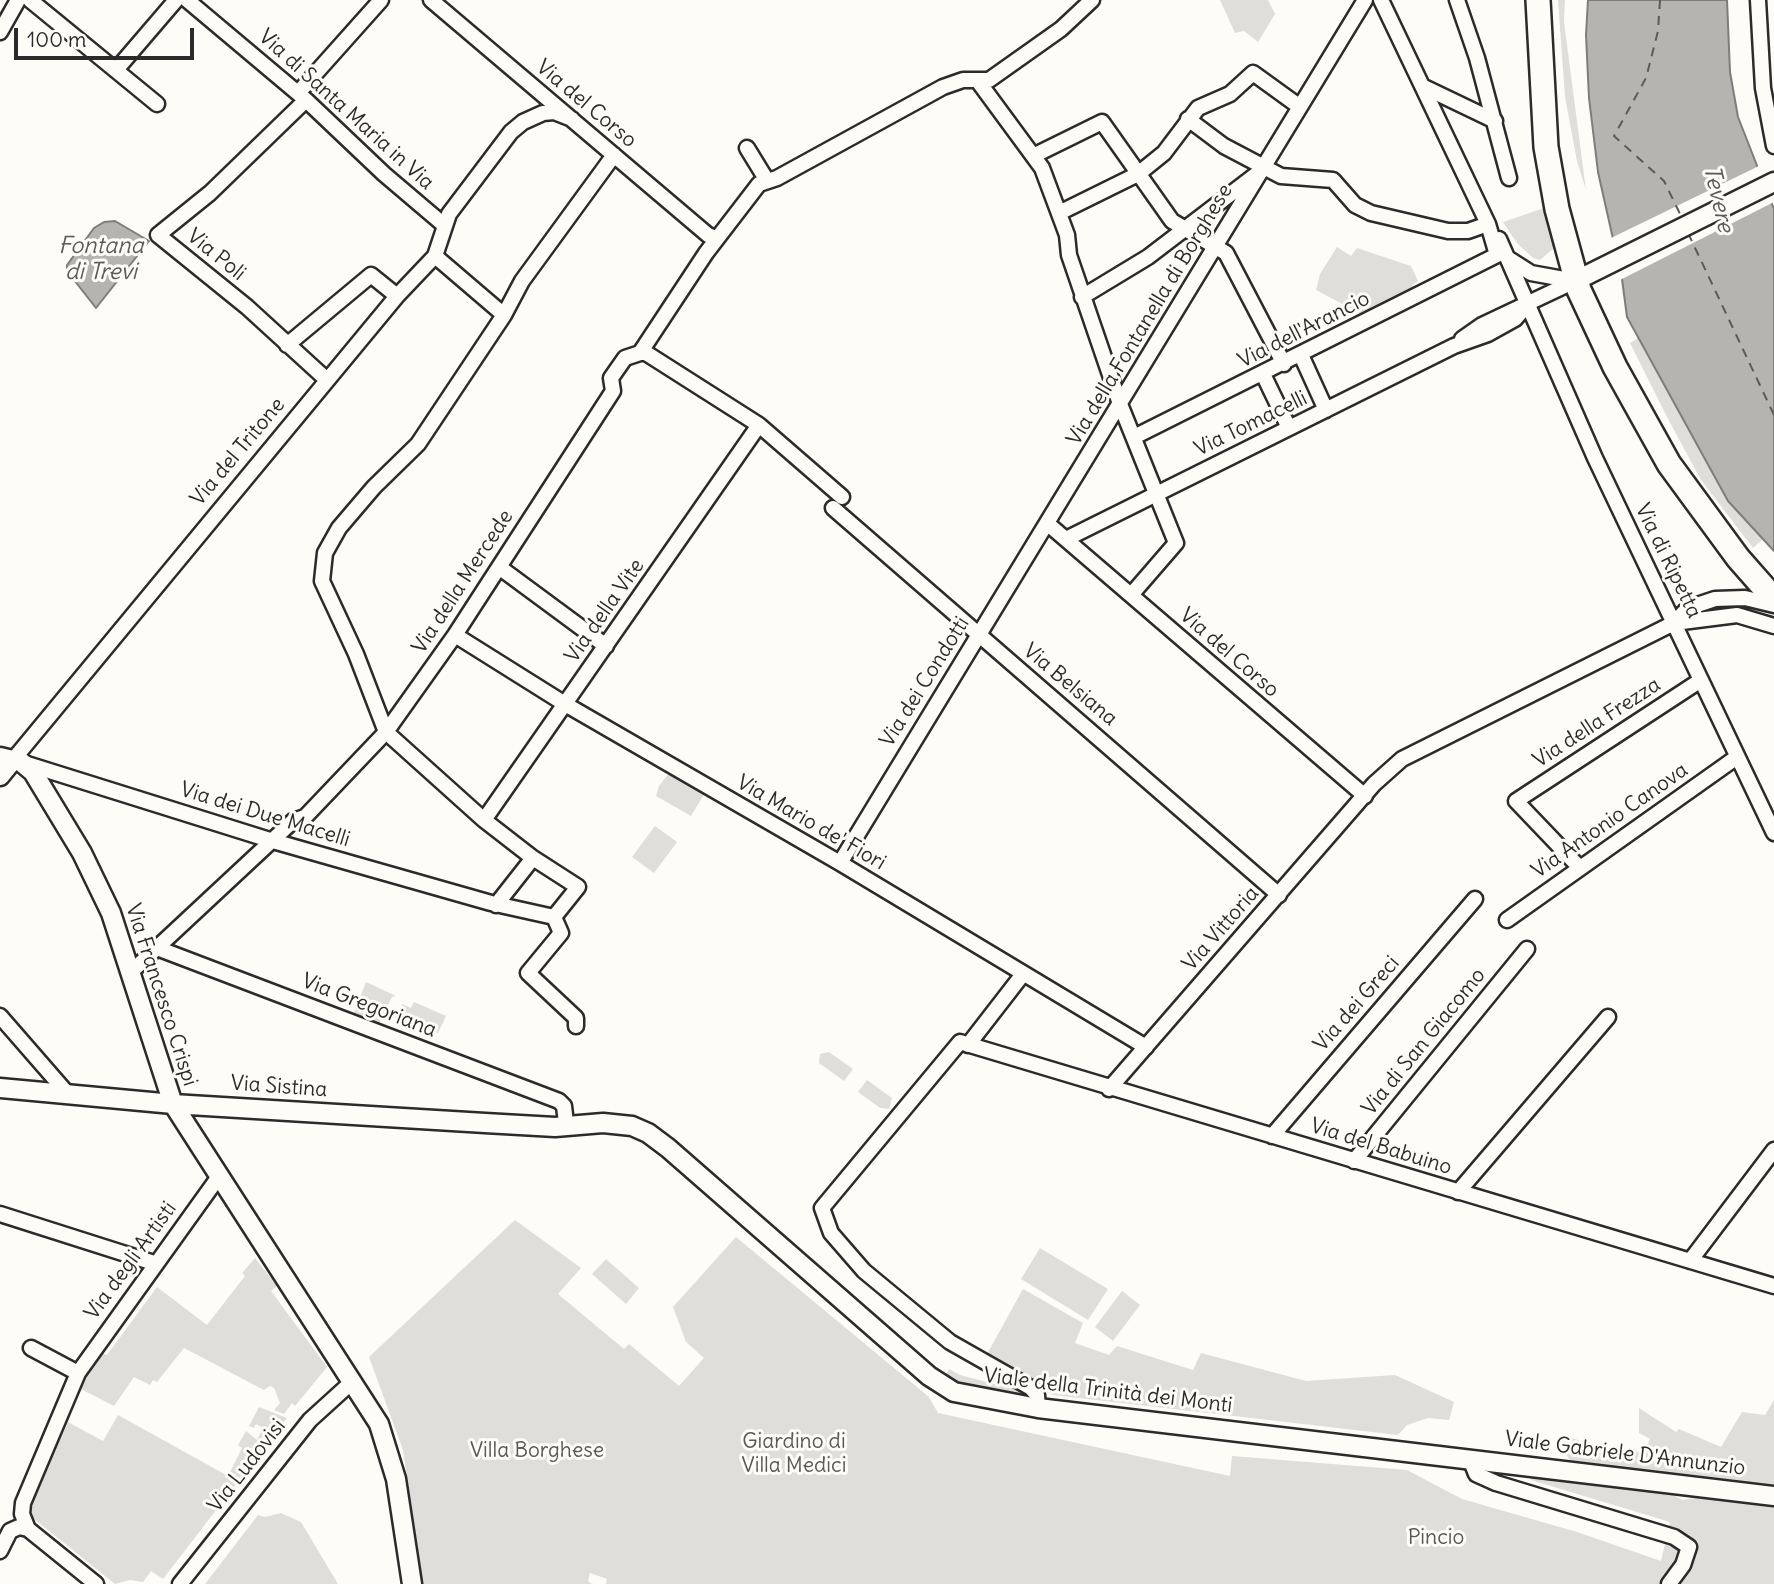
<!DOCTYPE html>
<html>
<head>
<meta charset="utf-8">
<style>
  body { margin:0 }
  #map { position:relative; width:1774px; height:1584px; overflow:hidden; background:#fdfcf7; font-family:Delius,sans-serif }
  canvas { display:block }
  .scale { position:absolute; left:14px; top:28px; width:180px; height:32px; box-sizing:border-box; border:4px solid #2b2b2b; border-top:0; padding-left:9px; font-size:21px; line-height:24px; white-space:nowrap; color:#2b2b2b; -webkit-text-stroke:5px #fdfcf7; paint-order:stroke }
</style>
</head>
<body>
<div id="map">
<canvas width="1774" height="1584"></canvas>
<div class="scale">100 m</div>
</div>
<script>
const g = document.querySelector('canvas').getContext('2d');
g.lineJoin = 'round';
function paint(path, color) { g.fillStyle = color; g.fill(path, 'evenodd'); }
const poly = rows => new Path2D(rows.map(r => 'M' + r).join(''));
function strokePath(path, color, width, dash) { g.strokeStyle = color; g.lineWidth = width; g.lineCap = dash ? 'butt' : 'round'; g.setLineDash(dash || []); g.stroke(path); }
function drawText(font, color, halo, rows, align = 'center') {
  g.font = font + ' Delius,sans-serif'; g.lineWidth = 6; g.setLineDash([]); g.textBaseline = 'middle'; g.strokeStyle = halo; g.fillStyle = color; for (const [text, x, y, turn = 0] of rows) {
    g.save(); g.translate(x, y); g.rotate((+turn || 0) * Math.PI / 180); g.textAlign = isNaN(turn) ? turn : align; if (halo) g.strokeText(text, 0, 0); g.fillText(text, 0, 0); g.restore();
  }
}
const green = poly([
  [1220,0,1268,0,1275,14,1258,42,1244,31,1235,33],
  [1558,0,1565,0,1564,22,1586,190,1577,161,1565,97],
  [1544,208,1554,248,1540,260,1533,258,1517,243,1503,222],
  [1337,247,1351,256,1357,248,1411,266,1418,281,1412,285,1415,291,1365,316,1316,290,1320,274],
  [1638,338,1728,501,1763,539,1753,548,1701,480,1667,417,1630,343],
  [671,771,706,791,691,816,656,796,659,786],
  [655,826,677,842,654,873,632,857],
  [366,982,396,996,392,997,377,1028,352,1018],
  [414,1002,446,1016,438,1033,397,1014,402,1010,402,1004,411,1008],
  [829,1052,853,1069,844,1081,819,1063,820,1054],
  [867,1080,892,1098,889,1109,880,1108,858,1092],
  [515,1220,581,1268,558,1294,624,1349,629,1344,679,1386,704,1358,686,1342,673,1307,736,1237,929,1397,938,1413,1230,1476,1232,1456,1407,1470,1462,1499,1577,1532,1661,1561,1670,1522,1531,1480,1532,1476,1658,1488,1683,1500,1716,1494,1720,1500,1774,1508,1774,1584,599,1584,606,1584,607,1579,590,1573,588,1581,592,1584,423,1584,403,1450,369,1357],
  [1040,1248,1108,1289,1088,1320,1021,1279],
  [255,1258,277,1286,271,1291,327,1367,295,1406,292,1403,284,1414,274,1410,280,1403,274,1388,270,1386,264,1390,184,1348,157,1382,153,1380,150,1385,134,1377,114,1406,81,1389,100,1352,107,1355,157,1287,207,1325,245,1276,242,1273],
  [606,1259,639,1288,626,1304,592,1274],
  [1023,1289,1083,1323,1075,1343,1109,1355,1117,1346,1193,1370,1201,1353,1306,1381,1395,1375,1454,1402,1449,1420,1428,1418,1407,1425,1398,1435,1053,1395,986,1356],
  [1122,1291,1140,1305,1113,1341,1095,1327],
  [949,1369,960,1375,1029,1393,1032,1398,1031,1404,943,1381],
  [1774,1400,1774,1487,1570,1461,1562,1446,1565,1436,1581,1441,1586,1448,1614,1454,1617,1449,1644,1453,1650,1439,1639,1433,1639,1408,1676,1432,1679,1429,1721,1447,1742,1412,1765,1415],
  [259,1407,287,1418,163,1579,151,1571,143,1582,130,1580,115,1584,28,1514,68,1422,103,1441,118,1415,228,1476,242,1448,238,1445,246,1431,257,1440,263,1428,256,1424,254,1428,249,1426],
  [281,1513,301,1522,338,1584,205,1584,258,1515,265,1517]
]);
const water = poly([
  [1588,0,1727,0,1730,72,1738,117,1774,209,1774,551,1728,501,1627,317,1622,279,1598,172,1589,98,1586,35,1588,0],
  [115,221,149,241,96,308,67,271,67,265,94,228,104,222,115,221]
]);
const pier = poly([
  [1761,165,1774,194,1774,202,1618,281,1609,239]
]);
const ferry = poly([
  [1660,0,1658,31,1646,78,1614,136,1664,181,1682,218],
  [1688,233,1774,415]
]);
const minor = poly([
  [30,0,157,104],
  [187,0,306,100,384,174,444,225],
  [431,0,708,235,716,238],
  [1457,0,1477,58,1509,178],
  [1758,0,1763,88,1774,146],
  [0,32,18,0],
  [116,70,176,0],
  [978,81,1042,168,1067,235,1069,255,1120,404,1176,543,1131,595],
  [1422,86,1495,121],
  [298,93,381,0],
  [306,100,210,193,158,235,247,307,327,380],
  [1188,119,1224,146,1281,176,1333,180,1355,205,1371,213,1448,231,1468,231,1488,224],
  [747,148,766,179],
  [1035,155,1102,122,1172,221,1226,253,1284,364],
  [1059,213,1138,174,1164,153,1198,108,1230,94,1253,73,1300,107],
  [1499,239,1595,458,1774,833],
  [435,256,504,315],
  [1509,259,1531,273,1575,281],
  [1082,297,1148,257,1258,173],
  [1462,339,1482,325,1575,281],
  [287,345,371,275,397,296],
  [640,353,646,353,759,425,842,497],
  [1301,355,1326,410],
  [1263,374,1289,428],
  [1134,437,1497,255,1488,224,1381,0],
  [833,508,1279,895],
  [1048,524,1365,796],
  [1066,539,1454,346,1488,334,1515,319,1527,305],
  [499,567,606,646],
  [1674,623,1688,608,1715,599,1745,598,1774,605],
  [455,635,565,704,840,863,1146,1047],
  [13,760,397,296,435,256,449,214,511,132,523,122,543,113,554,112,572,119],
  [24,763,273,841,491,903,554,917,578,887,533,858,484,820,386,732,356,654,322,581,325,553,339,528,374,487,418,444,504,315,522,281,614,155],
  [484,820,759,425],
  [840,863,1365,0],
  [1580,868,1516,801,1701,680],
  [496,905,533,858],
  [554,917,561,933,528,973,576,1018,576,1026],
  [1507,920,1737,757],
  [157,948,559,1101,564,1106,566,1123],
  [131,972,293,821,305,817,386,732,455,635,613,391,611,378,625,358,640,353,706,253,759,184,777,178,943,87,963,80,989,80,1061,29,1092,0],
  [0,1016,67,1093],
  [968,1045,1023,974],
  [1109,1089,1374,784,1402,759,1674,623,1737,615,1774,626],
  [1272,1136,1475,899],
  [1354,1161,1527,949],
  [1458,1192,1608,1017],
  [0,1214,154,1263],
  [1690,1261,1774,1150],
  [31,1348,78,1373],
  [1038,1408,1037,1395,1031,1388,950,1342,864,1271,831,1233,822,1208,960,1042,1774,1286],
  [1470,1459,1476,1474,1496,1483,1674,1537,1689,1547,1683,1565,1669,1584],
  [0,1551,10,1531,19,1527,28,1529],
  [96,1584,28,1529,22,1514,23,1503,78,1373,220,1175],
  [180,1584,310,1420,353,1381]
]);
const tertiary = poly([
  [1575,281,1774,182],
  [0,757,21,762,33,772,82,853,111,913,173,1104,379,1424,396,1479,412,1584],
  [0,776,13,760],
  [0,1088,173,1104,485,1123,555,1127,603,1123,632,1126,648,1133,668,1148,929,1376,954,1392,1038,1408,1774,1496]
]);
const primary = poly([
  [1538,0,1546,147,1557,209,1579,290,1615,367,1669,464,1738,558,1774,599]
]);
const streetNames = [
  ["Via del Corso",586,104,40],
  ["Via di Santa Maria in Via",346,110,42],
  ["Via Poli",216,255,39],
  ["Via della Fontanella di Borghese",1150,315,-59],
  ["Via dell'Arancio",1304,330,-27],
  ["Via Tomacelli",1251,424,-26],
  ["Via del Tritone",238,452,-50],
  ["Via di Ripetta",1668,561,64],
  ["Via della Mercede",463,582,-57],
  ["Via della Vite",605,611,-55],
  ["Via del Corso",1229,653,41],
  ["Via dei Condotti",925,682,-58],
  ["Via Belsiana",1070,685,40],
  ["Via della Frezza",1597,723,-33],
  ["Via dei Due Macelli",265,815,17],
  ["Via Antonio Canova",1610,821,-35],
  ["Via Mario de' Fiori",811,823,30],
  ["Via Vittoria",1221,929,-49],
  ["Via Francesco Crispi",161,995,72],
  ["Via dei Greci",1357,1004,-49],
  ["Via Gregoriana",369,1006,21],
  ["Via di San Giacomo",1424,1042,-51],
  ["Via Sistina",279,1087,4],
  ["Via del Babuino",1381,1147,17],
  ["Via degli Artisti",131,1261,-54],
  ["Viale della Trinità dei Monti",1108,1391,7],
  ["Viale Gabriele D'Annunzio",1625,1454,7],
  ["Via Ludovisi",247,1466,-52]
];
const parkNames = [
  ["Giardino di",794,1442],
  ["Villa Medici",794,1466],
  ["Villa Borghese",537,1451],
  ["Pincio",1436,1538]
];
const waterNames = [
  ["Tevere",1718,199,77],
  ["Fontana",101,246],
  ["di Trevi",101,272]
];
paint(green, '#dfdeda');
paint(water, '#b5b4b1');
strokePath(water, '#7e7d7b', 2);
paint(pier, '#fdfcf7');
strokePath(ferry, '#5b5b5a', 2, [9, 7]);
strokePath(minor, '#2b2b2b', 19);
strokePath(tertiary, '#2b2b2b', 23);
strokePath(primary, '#2b2b2b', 28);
strokePath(minor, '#fdfcf7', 14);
strokePath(tertiary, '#fdfcf7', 18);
strokePath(primary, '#fdfcf7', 23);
drawText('21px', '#2b2b2b', '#fdfcf7', streetNames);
drawText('21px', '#585857', '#fdfcf7', parkNames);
drawText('italic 23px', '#5b5b5a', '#fdfcf7', waterNames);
</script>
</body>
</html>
